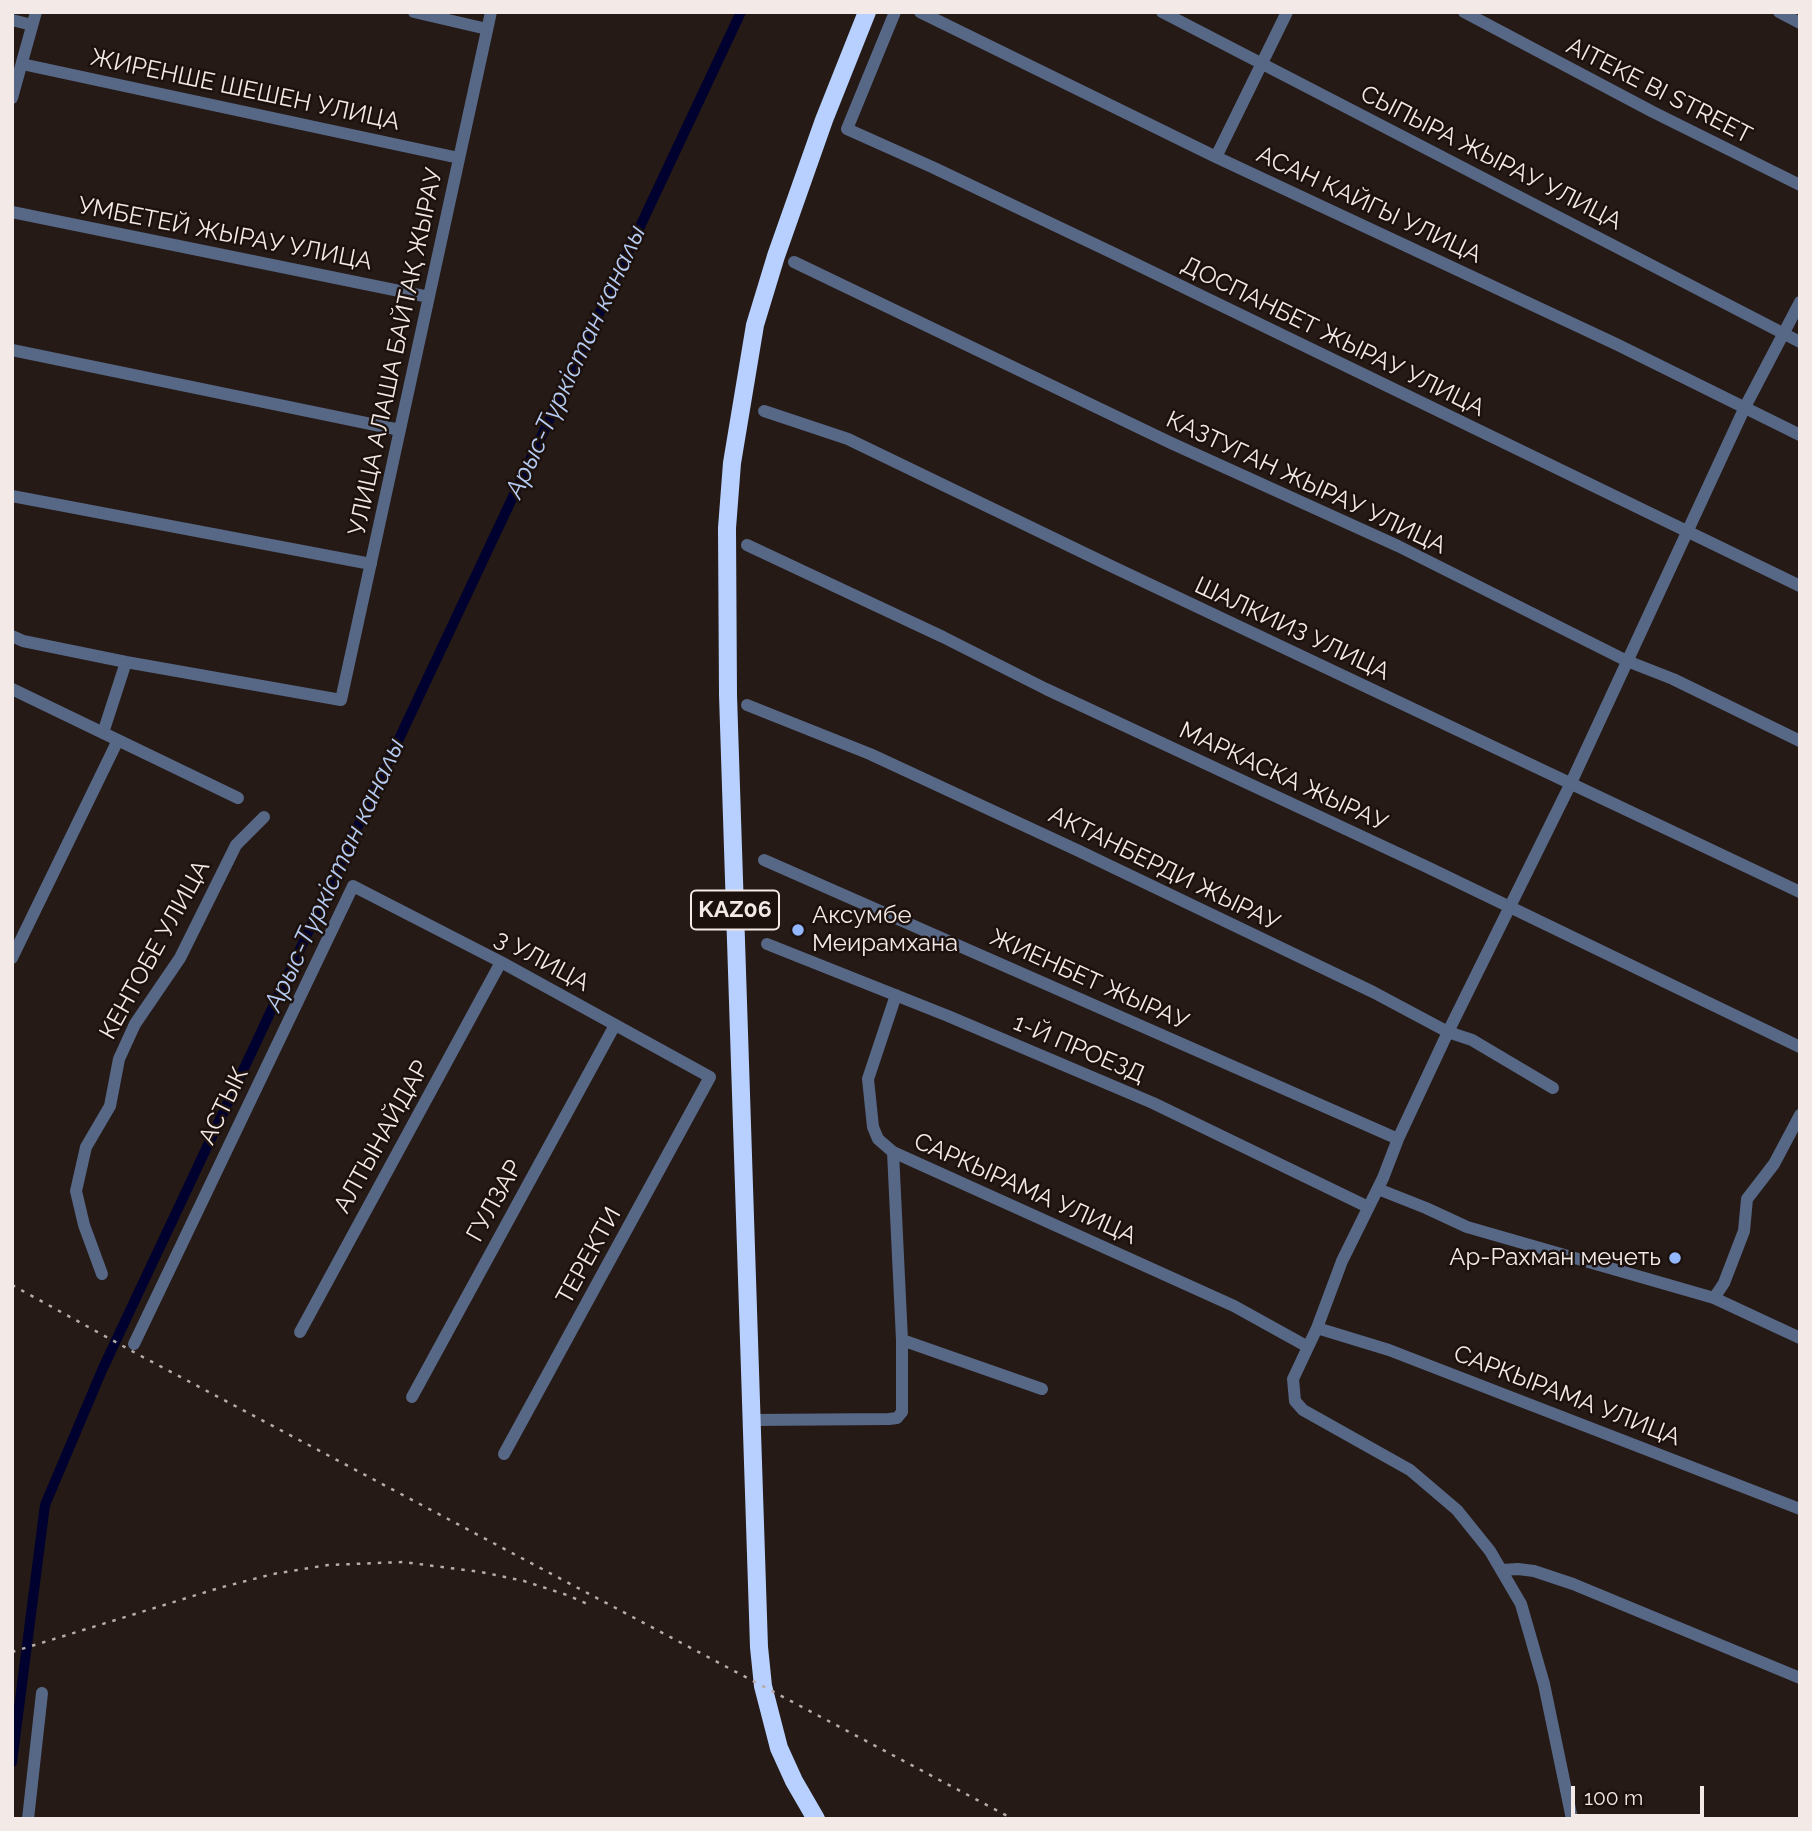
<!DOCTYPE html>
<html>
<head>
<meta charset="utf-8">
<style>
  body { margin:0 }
  #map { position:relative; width:1812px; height:1831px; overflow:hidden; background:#251a16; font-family:Raleway,sans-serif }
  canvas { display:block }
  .frame { position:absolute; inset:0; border:14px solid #f3eae7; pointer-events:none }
  .scale { position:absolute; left:1571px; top:1786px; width:133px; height:32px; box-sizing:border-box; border:4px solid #f3eae7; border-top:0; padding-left:9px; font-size:21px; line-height:24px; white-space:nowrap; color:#f3eae7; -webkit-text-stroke:5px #1c110d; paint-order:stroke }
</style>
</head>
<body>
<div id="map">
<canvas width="1812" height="1831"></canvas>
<div class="frame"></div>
<div class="scale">100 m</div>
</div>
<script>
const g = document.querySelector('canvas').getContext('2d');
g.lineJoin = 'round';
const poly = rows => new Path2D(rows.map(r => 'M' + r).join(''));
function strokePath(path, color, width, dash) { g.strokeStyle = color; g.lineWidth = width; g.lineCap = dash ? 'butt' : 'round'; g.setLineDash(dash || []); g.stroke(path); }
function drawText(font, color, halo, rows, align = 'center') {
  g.font = font + ' Raleway,sans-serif'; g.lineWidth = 5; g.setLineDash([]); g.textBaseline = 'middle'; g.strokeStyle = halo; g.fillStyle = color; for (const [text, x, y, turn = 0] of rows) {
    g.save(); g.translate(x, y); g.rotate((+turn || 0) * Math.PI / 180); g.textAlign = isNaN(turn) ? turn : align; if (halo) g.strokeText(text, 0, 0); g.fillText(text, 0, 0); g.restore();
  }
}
const canal = poly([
  [12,1762,45,1505,103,1368,741,12]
]);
const minor = poly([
  [414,12,487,29],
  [895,12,847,129,932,167,1113,253,1800,586],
  [920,12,1216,157,1616,344,1800,435],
  [1162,12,1800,342],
  [1464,12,1653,112,1800,185],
  [1779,12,1800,23],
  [12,20,32,25],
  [22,64,459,158],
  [12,98,36,12],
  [1216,157,1287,12],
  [12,212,429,297],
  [794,262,1171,443,1398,546,1627,661,1673,679,1800,741],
  [12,350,400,430],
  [764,411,848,439,1111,566,1800,892],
  [12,496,371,564],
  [747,545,943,637,1046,689,1427,867,1800,1047],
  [12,636,23,641,126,662,341,700,491,12],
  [12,689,238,798],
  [747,705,870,754,1079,851,1373,992,1448,1032,1472,1040,1553,1088],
  [103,733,126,662],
  [764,860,1398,1139],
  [767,944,948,1016,1153,1103,1368,1207],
  [12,958,118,740],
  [893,1152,878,1139,873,1127,868,1079,896,995],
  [1378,1189,1426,1208,1467,1227,1714,1298,1800,1338],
  [102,1274,84,1225,76,1191,86,1147,110,1106,119,1059,135,1024,180,958,236,845,264,817],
  [1714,1298,1724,1283,1744,1231,1747,1199,1774,1164,1800,1115],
  [1317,1328,1389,1350,1800,1509],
  [300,1332,501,962],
  [902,1340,1042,1389],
  [134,1344,353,886,501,962,710,1077,504,1454],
  [412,1397,615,1025],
  [751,1420,889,1419,897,1418,902,1412,902,1340,893,1152,1234,1306,1308,1347],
  [1502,1570,1518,1569,1534,1571,1573,1584,1800,1678],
  [28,1819,42,1693],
  [1572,1819,1544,1684,1521,1604,1490,1551,1457,1510,1410,1470,1303,1410,1295,1401,1293,1379,1317,1328,1342,1261,1383,1178,1398,1139,1448,1032,1570,785,1745,407,1800,302]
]);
const highway = poly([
  [816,1819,794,1781,779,1748,763,1686,759,1647,728,695,727,528,732,463,755,325,776,256,824,120,867,12]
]);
const rail = poly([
  [12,1285,141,1356,1013,1819],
  [12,1652,219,1588,273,1574,328,1565,403,1562,481,1572,524,1581,567,1595,592,1606]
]);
const markers = [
  [798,930,7,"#93b7fd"],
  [1675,1258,7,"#93b7fd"]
];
const shields = [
  [735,910,88]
];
const shieldNames = [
  ["KАZ06",735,910]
];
const streetNames = [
  ["ЖИРЕНШЕ ШЕШЕН УЛИЦА",245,90,12],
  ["AITEKE BI STREET",1659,91,27],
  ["СЫПЫРА ЖЫРАУ УЛИЦА",1491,158,27],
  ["АСАН КАЙГЫ УЛИЦА",1369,205,25],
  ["УМБЕТЕЙ ЖЫРАУ УЛИЦА",225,234,11],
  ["ДОСПАНБЕТ ЖЫРАУ УЛИЦА",1333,337,26],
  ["УЛИЦА АЛАША БАЙТАҚ ЖЫРАУ",396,352,-78],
  ["КАЗТУГАН ЖЫРАУ УЛИЦА",1306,483,25],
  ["ШАЛКИИЗ УЛИЦА",1292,629,25],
  ["МАРКАСКА ЖЫРАУ",1283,777,25],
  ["АКТАНБЕРДИ ЖЫРАУ",1164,869,26],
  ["КЕНТОБЕ УЛИЦА",155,950,-61],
  ["3 УЛИЦА",542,961,28],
  ["ЖИЕНБЕТ ЖЫРАУ",1089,980,24],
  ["1-Й ПРОЕЗД",1079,1049,23],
  ["АСТЫК",224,1106,-64],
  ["АЛТЫНАЙДАР",382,1137,-61],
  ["САРКЫРАМА УЛИЦА",1025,1189,24],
  ["ГУЛЗАР",495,1201,-61],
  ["ТЕРЕКТИ",589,1256,-61],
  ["САРКЫРАМА УЛИЦА",1567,1396,21]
];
const poiNames = [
  ["Аксумбе",812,916],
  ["Меирамхана",812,944],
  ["Ар-Рахман мечеть",1661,1258,"right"]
];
const waterNames = [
  ["Арыс-Түркістан каналы",576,362,-65],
  ["Арыс-Түркістан каналы",335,875,-65]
];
strokePath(canal, '#00012f', 10);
strokePath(minor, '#576786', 12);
strokePath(highway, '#b7d0ff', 18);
strokePath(rail, '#b6adaa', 2.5, [3.5, 7]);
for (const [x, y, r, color] of markers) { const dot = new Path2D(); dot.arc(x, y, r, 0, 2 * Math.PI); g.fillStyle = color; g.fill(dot); strokePath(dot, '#1c110d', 2.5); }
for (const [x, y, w] of shields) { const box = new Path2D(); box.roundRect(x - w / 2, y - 19.5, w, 39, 5); g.fillStyle = '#1c110d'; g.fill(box); strokePath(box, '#f3eae7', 2); }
drawText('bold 23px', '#f3eae7', null, shieldNames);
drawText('24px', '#f3eae7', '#1c110d', streetNames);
drawText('24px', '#f3eae7', '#1c110d', poiNames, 'left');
drawText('italic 26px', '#b6cbf2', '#1c110d', waterNames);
</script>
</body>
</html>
